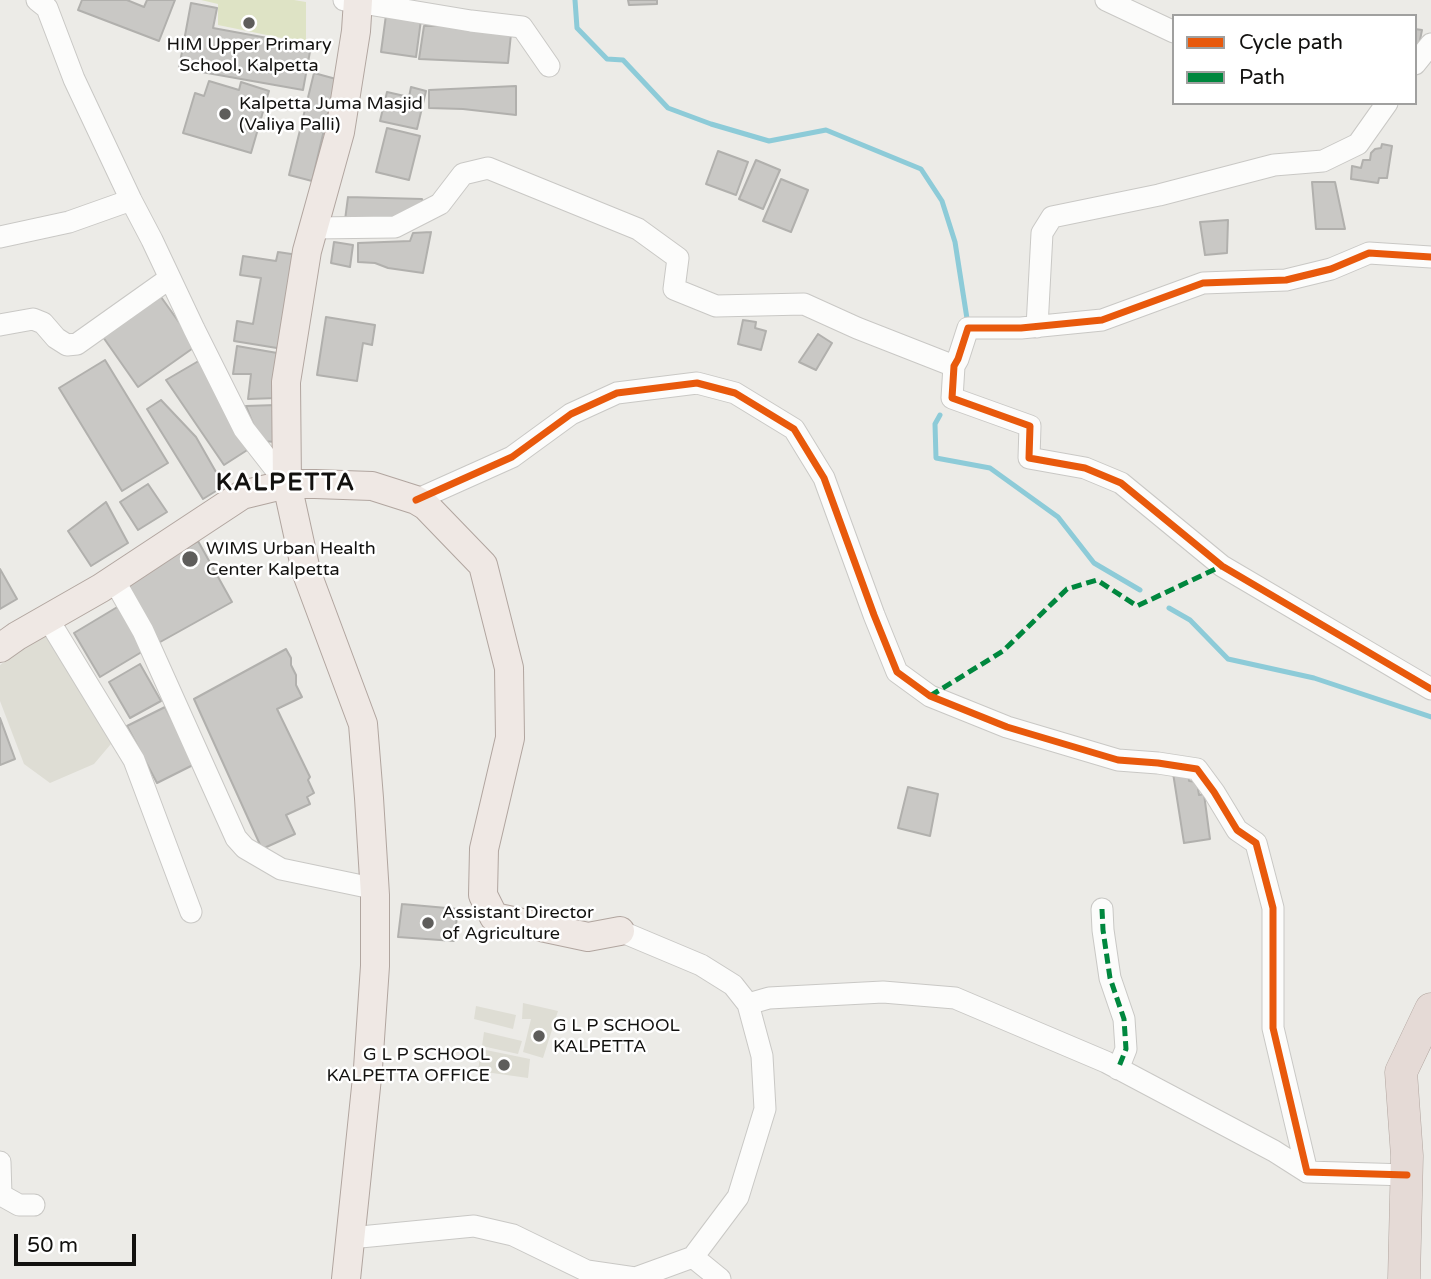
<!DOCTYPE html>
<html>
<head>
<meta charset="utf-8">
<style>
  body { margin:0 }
  #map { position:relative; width:1431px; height:1279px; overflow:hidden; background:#ecebe7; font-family:"Varela Round",sans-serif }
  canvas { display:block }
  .legend { position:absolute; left:1172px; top:14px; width:245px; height:91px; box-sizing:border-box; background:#fff; border:2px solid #a0a09f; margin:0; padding:9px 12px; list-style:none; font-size:21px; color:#12110f }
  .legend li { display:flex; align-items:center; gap:14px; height:35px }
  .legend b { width:35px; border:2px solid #a0a09f }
  .scale { position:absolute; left:14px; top:1234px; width:122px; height:32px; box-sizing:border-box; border:4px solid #12110f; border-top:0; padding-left:9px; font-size:21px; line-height:24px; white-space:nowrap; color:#12110f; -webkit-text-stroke:5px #fff; paint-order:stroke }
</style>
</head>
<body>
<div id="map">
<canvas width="1431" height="1279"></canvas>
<ul class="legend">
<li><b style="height:9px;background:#e8590c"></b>Cycle path</li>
<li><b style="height:9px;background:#00873e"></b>Path</li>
</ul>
<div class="scale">50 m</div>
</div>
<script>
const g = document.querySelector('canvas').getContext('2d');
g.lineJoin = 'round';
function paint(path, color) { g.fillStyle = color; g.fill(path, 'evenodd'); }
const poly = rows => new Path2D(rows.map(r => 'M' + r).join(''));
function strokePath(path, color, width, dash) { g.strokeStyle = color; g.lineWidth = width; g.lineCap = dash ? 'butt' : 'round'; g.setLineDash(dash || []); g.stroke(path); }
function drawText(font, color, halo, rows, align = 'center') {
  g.font = font + ' "Varela Round",sans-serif'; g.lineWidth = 5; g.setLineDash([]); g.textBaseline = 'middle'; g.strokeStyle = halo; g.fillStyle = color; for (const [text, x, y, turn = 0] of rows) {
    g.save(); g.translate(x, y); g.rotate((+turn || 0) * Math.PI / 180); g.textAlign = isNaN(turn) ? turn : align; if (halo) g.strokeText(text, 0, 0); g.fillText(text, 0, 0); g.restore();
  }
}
const built = poly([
  [51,628,116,738,94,764,50,783,24,764,0,701,0,665],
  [523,1003,558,1011,543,1058,523,1052,531,1019,522,1019],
  [476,1006,516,1015,513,1029,474,1019],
  [484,1032,522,1041,518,1054,482,1046],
  [481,1049,530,1059,528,1078,478,1071]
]);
const green = poly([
  [201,0,294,0,306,2,306,43,218,25,218,4]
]);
const stream = poly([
  [575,0,577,28,607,59,623,60,668,108,711,124,769,141,826,130,921,169,942,201,955,242,968,325],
  [940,415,935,424,936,458,990,468,1058,517,1094,563,1140,590],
  [1169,608,1190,620,1228,659,1314,678,1431,717]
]);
const building = poly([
  [82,0,127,0,144,7,147,0,175,0,159,41,78,10,82,0],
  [628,0,657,0,657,4,629,5,628,0],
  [191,3,217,8,213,28,311,46,303,90,179,68,191,3],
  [386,15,421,20,416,57,381,52,386,15],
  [424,26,466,26,511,34,508,63,419,59,424,26],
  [1415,29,1422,30,1417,55,1415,56,1415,29],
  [314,73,336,79,312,181,289,175,314,73],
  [209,81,239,90,241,82,269,91,251,153,183,133,195,93,204,96,209,81],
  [516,86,516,115,463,109,429,108,429,90,516,86],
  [411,87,426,91,417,129,380,121,387,92,409,97,411,87],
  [387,128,420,136,409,180,376,172,387,128],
  [1382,144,1392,146,1387,178,1379,178,1378,183,1351,179,1352,166,1361,168,1363,160,1370,160,1371,153,1375,149,1381,148,1382,144],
  [718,151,748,162,736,195,706,184,718,151],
  [756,160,780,170,763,209,739,199,756,160],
  [781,179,808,190,791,232,763,221,781,179],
  [1312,182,1335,182,1345,229,1316,229,1312,182],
  [348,197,422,199,424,206,391,219,345,220,348,197],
  [1228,220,1227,253,1205,255,1200,222,1228,220],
  [431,232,423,273,388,268,375,263,358,262,358,243,410,241,413,233,431,232],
  [334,242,353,245,350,267,331,263,334,242],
  [278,252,298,255,283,349,234,341,237,321,253,324,261,278,240,275,243,256,276,261,278,252],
  [161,297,196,346,138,387,103,337,161,297],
  [326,317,375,325,372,345,363,343,357,381,317,375,326,317],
  [743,320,756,322,755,328,766,331,761,350,738,344,743,320],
  [818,334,832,343,816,370,799,362,818,334],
  [237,346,283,354,276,398,248,399,251,374,233,374,237,346],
  [202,359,252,447,224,465,166,380,202,359],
  [105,360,168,463,122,491,59,388,105,360],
  [161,400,196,437,224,486,203,499,147,409,161,400],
  [276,405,277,442,260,441,246,406,276,405],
  [148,484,167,512,138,530,120,502,148,484],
  [106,502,128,543,91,566,68,531,106,502],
  [198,541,232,602,153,646,118,585,198,541],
  [0,569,17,599,0,609,0,569],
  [119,606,145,650,100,677,74,633,119,606],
  [286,649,291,658,291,665,296,675,296,685,302,697,277,709,310,777,308,780,314,793,307,797,310,804,286,815,295,834,262,849,194,699,286,649],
  [140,664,161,701,130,718,109,682,140,664],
  [165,707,195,764,157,783,127,726,165,707],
  [0,718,15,759,0,765,0,718],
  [1188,772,1189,781,1197,782,1199,795,1204,794,1210,839,1184,843,1173,773,1188,772],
  [908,787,938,794,930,836,898,828,908,787],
  [402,904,458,909,454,941,398,937,402,904]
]);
const minor = poly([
  [37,0,47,8,74,79,131,200,152,240,194,329,244,429,287,484],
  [344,0,471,21,522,27,549,66],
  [1106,0,1174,32],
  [1415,64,1431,44],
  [313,228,395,227,440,204,463,174,488,168,638,229,678,258,674,289,716,306,804,304,857,328,954,366],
  [0,237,69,222,131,200],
  [1431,257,1369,253,1331,269,1286,280,1203,283,1102,320,1021,328,968,328,958,359,954,366,952,398,1030,426,1029,458,1085,468,1121,483,1222,566,1431,689],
  [0,325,33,319,43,323,56,338,67,345,77,344,170,278],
  [1037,327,1042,233,1052,217,1159,195,1274,165,1323,161,1358,144,1387,103],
  [416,500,512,457,571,414,617,393,697,383,735,393,794,429,824,478,874,615,897,672,930,696,1007,727,1118,760,1158,763,1197,769,1214,792,1237,830,1256,843,1273,908,1273,1028,1307,1172,1407,1175],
  [114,580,143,631,236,838,245,848,281,869,367,887,375,886],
  [48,619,134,760,191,912],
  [1102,909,1103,930,1110,978,1124,1019,1126,1049,1118,1069],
  [620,931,701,965,733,985,748,1004,762,1056,765,1109,738,1197,693,1257],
  [748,1004,769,998,883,992,955,998,1106,1062,1274,1151,1307,1172],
  [0,1162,1,1195,19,1205,34,1205],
  [350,1238,474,1226,513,1235,587,1271,635,1278,693,1257,720,1279]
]);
const major = poly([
  [0,648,17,636,101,588,242,495,287,484,315,484,372,486,416,500,426,506,483,565,509,668,510,738,484,849,483,895,494,917,588,937,620,931],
  [346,1279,368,1068,375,966,375,895,369,798,363,724,306,571,287,484,286,382,307,251,340,132,356,31,358,0]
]);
const highway = poly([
  [1404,1279,1407,1156,1401,1072,1431,1009]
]);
const quiet = poly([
  [930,696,1003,651,1067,589,1097,580,1137,606,1222,566],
  [1102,909,1103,930,1110,978,1124,1019,1126,1049,1118,1069]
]);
const cycleway = poly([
  [1431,257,1369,253,1331,269,1286,280,1203,283,1102,320,1021,328,968,328,958,359,954,366,952,398,1030,426,1029,458,1085,468,1121,483,1222,566,1431,689],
  [416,500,512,457,571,414,617,393,697,383,735,393,794,429,824,478,874,615,897,672,930,696,1007,727,1118,760,1158,763,1197,769,1214,792,1237,830,1256,843,1273,908,1273,1028,1307,1172,1407,1175]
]);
const markers = [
  [249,23,7,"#5e5d5b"],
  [225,114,7,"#5e5d5b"],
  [190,559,9,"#5e5d5b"],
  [428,923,7,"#5e5d5b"],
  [539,1036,7,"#5e5d5b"],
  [504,1065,7,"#5e5d5b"]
];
const poiNames = [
  ["HIM Upper Primary",249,45,"center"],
  ["School, Kalpetta",249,66,"center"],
  ["Kalpetta Juma Masjid",239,104],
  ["(Valiya Palli)",239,125],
  ["WIMS Urban Health",206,549],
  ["Center Kalpetta",206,570],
  ["Assistant Director",442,913],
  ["of Agriculture",442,934],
  ["G L P SCHOOL",553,1026],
  ["KALPETTA",553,1047],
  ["G L P SCHOOL",490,1055,"right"],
  ["KALPETTA OFFICE",490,1076,"right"]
];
const districtNames = [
  ["KALPETTA",286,484]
];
paint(built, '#deddd4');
paint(green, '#dee3c5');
strokePath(stream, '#8dcbd8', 5);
paint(building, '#c9c8c5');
strokePath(building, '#b1b0ad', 2);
strokePath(minor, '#c9c8c5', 23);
strokePath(major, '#b1a59f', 30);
strokePath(highway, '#b1a59f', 33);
strokePath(minor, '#fcfcfb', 21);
strokePath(major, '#efe8e4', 28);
strokePath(highway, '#e5dad6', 32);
strokePath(quiet, '#00873e', 5, [10, 5]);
strokePath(cycleway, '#e8590c', 7);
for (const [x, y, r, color] of markers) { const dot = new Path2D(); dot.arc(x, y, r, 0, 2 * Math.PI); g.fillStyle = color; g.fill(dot); strokePath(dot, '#fff', 2.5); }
drawText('18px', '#12110f', '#fff', poiNames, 'left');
g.letterSpacing = '2px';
drawText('bold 24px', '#12110f', '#fff', districtNames);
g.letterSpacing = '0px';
</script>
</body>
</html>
